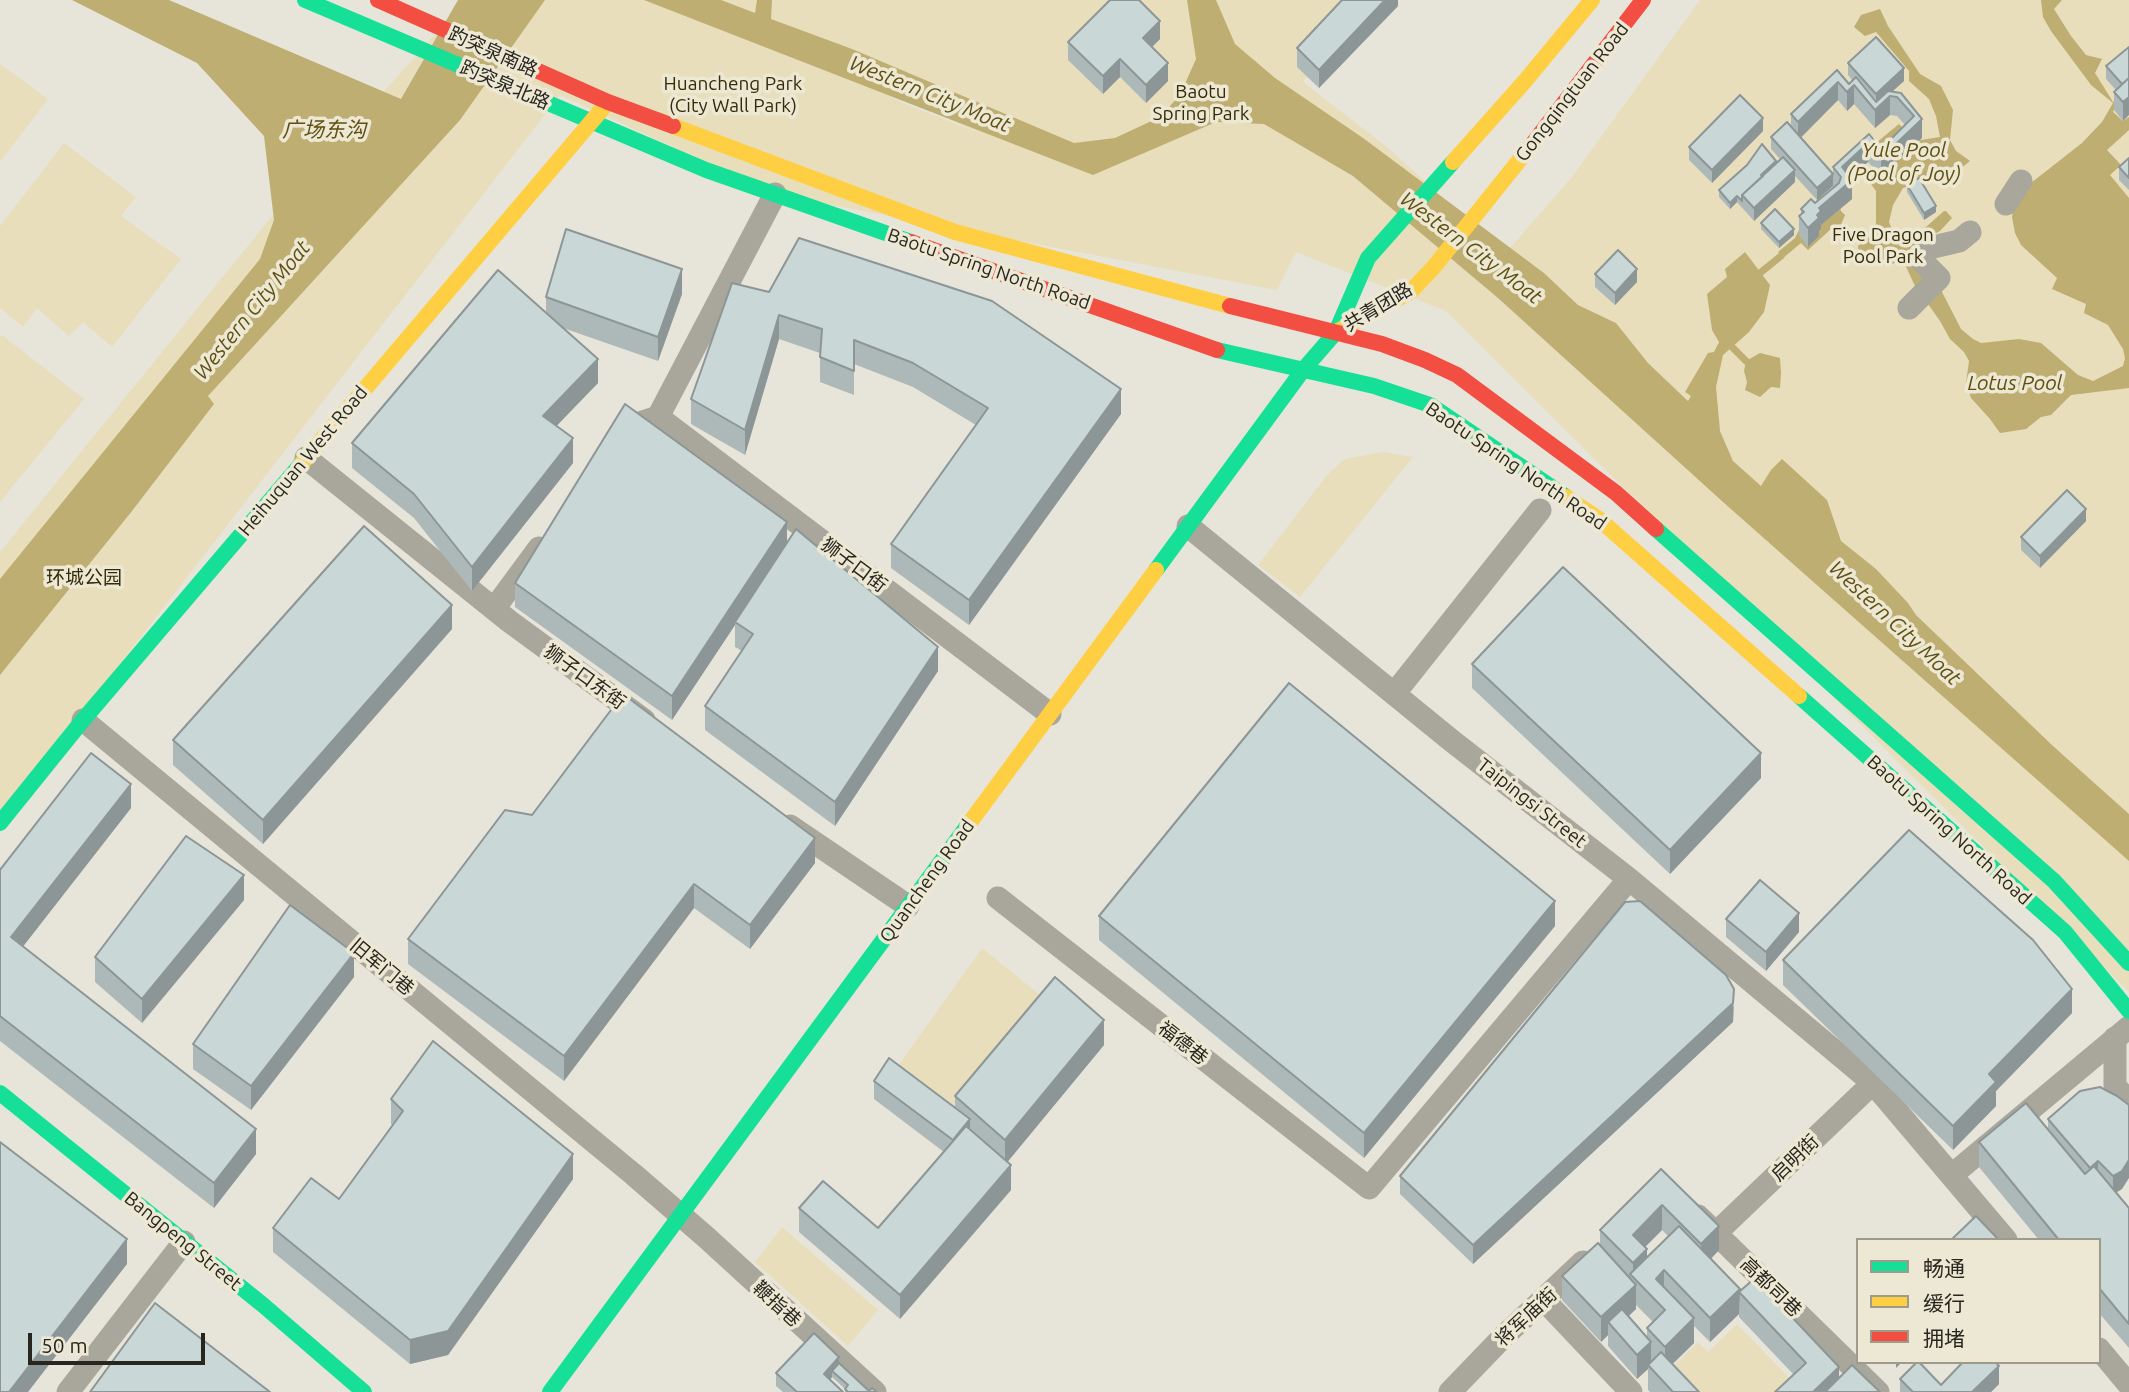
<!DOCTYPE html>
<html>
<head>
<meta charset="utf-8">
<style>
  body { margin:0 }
  #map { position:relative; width:2129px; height:1392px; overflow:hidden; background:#e7e4da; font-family:Ubuntu,"Noto Sans SC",sans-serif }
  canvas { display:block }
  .legend { position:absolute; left:1856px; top:1238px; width:245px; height:126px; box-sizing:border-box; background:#ede8d4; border:2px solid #9e9b8c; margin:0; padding:9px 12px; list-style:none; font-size:21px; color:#28271f }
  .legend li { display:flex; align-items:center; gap:14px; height:35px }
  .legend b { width:35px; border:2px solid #9e9b8c }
  .scale { position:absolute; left:28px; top:1333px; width:177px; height:32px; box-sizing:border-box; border:4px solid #28271f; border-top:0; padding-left:9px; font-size:21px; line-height:24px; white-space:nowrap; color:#28271f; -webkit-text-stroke:5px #ede8d4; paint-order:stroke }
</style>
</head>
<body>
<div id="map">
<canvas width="2129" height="1392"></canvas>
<ul class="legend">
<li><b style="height:9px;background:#16e098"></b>畅通</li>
<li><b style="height:9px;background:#ffcf43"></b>缓行</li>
<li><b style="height:9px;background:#f24e42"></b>拥堵</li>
</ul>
<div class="scale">50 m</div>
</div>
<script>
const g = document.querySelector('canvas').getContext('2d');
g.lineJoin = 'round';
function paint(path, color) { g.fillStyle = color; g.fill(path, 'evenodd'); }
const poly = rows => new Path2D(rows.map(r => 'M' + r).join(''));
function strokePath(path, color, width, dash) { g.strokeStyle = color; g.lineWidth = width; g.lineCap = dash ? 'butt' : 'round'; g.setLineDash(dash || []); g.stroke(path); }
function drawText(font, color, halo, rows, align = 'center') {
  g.font = font + ' Ubuntu,"Noto Sans SC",sans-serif'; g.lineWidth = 7; g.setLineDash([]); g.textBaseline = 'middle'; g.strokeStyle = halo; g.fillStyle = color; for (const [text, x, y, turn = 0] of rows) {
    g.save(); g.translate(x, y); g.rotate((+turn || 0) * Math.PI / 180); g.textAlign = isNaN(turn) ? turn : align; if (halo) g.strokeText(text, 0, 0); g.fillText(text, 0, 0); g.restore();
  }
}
const green = poly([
  [510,0,1373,0,1303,82,1388,148,1637,372,1738,478,2052,746,1916,615,1747,475,1733,461,1720,431,1648,363,1616,323,1578,305,1544,273,1510,248,1572,177,1700,0,2129,0,2129,814,2054,747,2129,838,2129,992,1446,311,1296,252,1277,290,775,194,560,95,0,819,0,552,273,215,434,36],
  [766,28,944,117,989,137,903,103,762,30],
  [0,64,48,99,0,162],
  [64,143,136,197,121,216,181,259,112,347,83,322,69,336,37,308,23,327,0,308,0,226],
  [2,335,84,399,0,502,0,337],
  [1382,452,1413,457,1300,597,1258,565,1328,474,1345,459],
  [982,948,1046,1000,955,1115,896,1069],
  [782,1227,878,1310,848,1346,755,1262],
  [1737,1324,1799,1388,1795,1392,1682,1392,1665,1374,1698,1342,1708,1352]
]);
const water = poly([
  [72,0,169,0,401,99,458,0,545,0,460,120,208,396,214,404,132,511,0,675,0,579,260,259,274,220,264,136,197,63],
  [644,0,721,0,755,13,757,0,772,0,771,19,852,49,1074,143,1115,138,1160,117,1180,95,1196,59,1187,0,1216,0,1235,44,1275,78,1363,138,1544,273,1578,305,1616,323,1648,363,1688,401,1691,396,1685,392,1708,353,1714,352,1719,342,1712,330,1707,294,1727,277,1725,269,1745,252,1770,285,1764,312,1749,332,1723,355,1716,387,1720,431,1733,461,1761,486,1771,470,1782,459,1827,500,1841,541,1876,569,1908,603,1916,615,2053,746,2129,814,2129,861,1723,502,1498,298,1353,176,1264,124,1216,122,1093,175],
  [2041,0,2062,0,2054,9,2071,36,2086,55,2102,59,2095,73,2113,102,2118,99,2113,112,2123,121,2129,117,2129,130,2107,150,2121,165,2110,175,2129,198,2129,388,2071,395,2051,415,2041,417,2026,429,2000,433,1990,419,1971,398,1966,383,1969,361,1964,352,1950,339,1940,321,1914,284,1903,260,1886,266,1859,255,1858,246,1868,237,1876,223,1876,191,1865,176,1881,161,1874,152,1880,147,1876,143,1899,124,1915,141,1940,137,1936,116,1929,99,1909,81,1909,71,1876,32,1865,36,1854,27,1861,15,1880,9,1888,26,1920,74,1941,86,1953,110,1950,140,1956,151,1970,161,1955,173,1935,177,1903,188,1893,205,1889,222,1895,237,1902,241,1909,242,1944,211,1946,211,1952,218,1940,231,1911,247,1907,256,1926,273,1941,290,1961,329,1973,339,1981,343,2019,339,2041,343,2078,375,2093,381,2123,366,2125,358,2123,349,2108,325,2084,313,2086,304,2052,289,2057,278,2021,245,2015,233,2012,217,2014,202,2022,190,2082,143,2102,122,2113,103,2091,85,2051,31,2043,17],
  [1838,202,1841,211,1845,215,1837,234,1831,229,1808,250,1801,243,1783,258,1778,252,1795,238,1801,226],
  [1760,353,1780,358,1781,373,1780,388,1771,387,1760,397,1745,390,1747,382,1744,371,1746,361]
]);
const stream = poly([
  [1760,273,1781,256],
  [1731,346,1746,361]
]);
const street = poly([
  [2006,204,2021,181],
  [1909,308,1939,278,1921,260,1924,253,1929,248,1959,241,1970,232],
  [658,417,1050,714],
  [623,432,625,428,658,417,775,194],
  [306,458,509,621,644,720],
  [1188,526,1452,741,1629,879,1873,1083,2006,1240],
  [494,609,539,548],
  [1394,694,1540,510],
  [83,720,633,1174,707,1238,875,1392],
  [790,826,908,906],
  [998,898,1369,1188,1629,879],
  [2115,1038,2115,1086,2129,1102],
  [1952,1175,2129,1027],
  [1698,1216,1878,1392],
  [1716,1233,1873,1083],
  [1544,1300,1631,1392],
  [2099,1349,2129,1385],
  [68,1392,184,1242],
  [1450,1392,1502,1338,1583,1262]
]);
const fast = poly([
  [305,0,706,170,911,242],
  [1217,350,1374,386,1430,405,1566,497],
  [1656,529,2054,881,2129,963],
  [1156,570,1303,370,1336,332,1368,258,1453,162],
  [1799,696,2065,932,2129,1011],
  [0,823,83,720,302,463],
  [0,1093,263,1305,364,1392],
  [550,1392,971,821]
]);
const slow = poly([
  [673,126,955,232,1230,306],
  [1453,162,1525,81,1592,0],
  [1336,332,1410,292,1433,268,1534,142],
  [302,463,603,108],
  [1566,497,1600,520,1799,696],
  [971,821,1156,570]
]);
const jam = poly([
  [378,0,608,102,673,126],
  [1534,142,1643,0],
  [911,242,1217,350],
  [1230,306,1382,344,1425,360,1457,375,1616,493,1656,529]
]);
const wall = poly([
  [1398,0,1398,6,1319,88,1297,67,1297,48],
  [1160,39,1152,47,1168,81,1146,103,1120,77,1103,94,1068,60,1068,42],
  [2129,47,2123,121,2114,110,2114,92,2116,90,2106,79,2106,66],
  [1848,63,1904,81,1892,92,1922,119,1922,138,1881,176,1868,162,1850,178,1852,199,1821,225,1821,229,1819,231,1819,236,1808,247,1799,235,1799,216,1801,214,1801,209,1815,203,1834,187,1833,186,1817,200,1795,176,1795,182,1754,221,1737,202,1730,209,1719,197,1719,190,1776,164,1780,159,1771,149,1771,137,1791,127,1791,114,1837,70,1849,84,1852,80,1848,75],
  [1838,100,1847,111,1854,104,1875,128,1890,115,1897,116,1905,125,1881,149,1869,134,1833,167,1833,173,1801,138],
  [1763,131,1712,183,1689,160,1689,147],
  [2129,158,2129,190,2119,180,2119,167],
  [1907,185,1936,212,1924,220,1907,192],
  [1761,223,1794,235,1779,248,1761,229],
  [1595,274,1637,282,1615,305,1595,287],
  [732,283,1121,414,969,625,891,568,891,544,976,425,913,387,854,364,854,395,820,382,820,353,779,339,745,455,691,424,691,399],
  [682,294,658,361,563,328,598,383,556,426,573,463,472,591,414,518,352,468,352,443,546,312,546,297],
  [2086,521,2040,568,2021,550,2021,537],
  [787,543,938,671,835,826,705,730,705,706,742,651,735,647,735,625,672,720,515,607,515,583],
  [452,629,263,844,173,765,173,740],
  [1472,664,1761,778,1670,874,1472,688],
  [131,808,23,946,256,1154,214,1208,0,1041,0,870],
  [532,815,815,863,750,949,694,908,564,1081,408,964,408,939],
  [244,900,142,1023,95,982,95,957],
  [1099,916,1555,926,1364,1158,1099,940],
  [1726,919,1799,932,1766,971,1726,937],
  [1783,960,2072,1013,1996,1091,1996,1106,1953,1150,1783,985],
  [354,977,251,1110,193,1069,193,1044],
  [1734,1007,1733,1022,1473,1264,1400,1194,1400,1176],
  [1104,1045,1007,1162,1011,1190,900,1319,799,1232,799,1208,878,1228,944,1152,874,1099,874,1081,955,1108,955,1096],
  [2080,1091,2122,1189,2116,1193,2129,1208,2129,1348,2099,1313,2099,1240,2039,1240,1979,1167,1979,1142,2048,1129,2048,1119],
  [391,1099,573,1179,448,1355,410,1364,273,1252,273,1228,339,1199,392,1125,391,1124],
  [1661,1169,1719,1250,1711,1259,1740,1292,1839,1377,1880,1392,1794,1375,1739,1317,1739,1314,1710,1342,1694,1326,1694,1343,1673,1364,1699,1392,1650,1392,1648,1390,1648,1369,1637,1379,1608,1346,1608,1335,1601,1342,1562,1300,1562,1276,1600,1246,1600,1230],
  [1662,1230,1668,1236,1647,1258,1645,1247],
  [1636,1305,1653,1322,1647,1328,1647,1337,1629,1316,1636,1309],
  [839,1363,869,1391,877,1392,845,1392,845,1389,832,1377,830,1380,843,1392,783,1392,776,1386,776,1373],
  [1900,1379,1941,1385,1999,1384,1991,1392,1900,1392]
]);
const shadedWall = poly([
  [1385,0,1398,0,1398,6,1319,88,1319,70],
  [1160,21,1160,39,1143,56,1143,38],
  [1120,59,1120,77,1103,94,1103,76],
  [1168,63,1168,81,1146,103,1146,85],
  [1904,68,1904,81,1876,106,1876,94],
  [1838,82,1838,100,1798,140,1798,122],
  [2129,84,2129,115,2123,121,2123,102],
  [1854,85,1854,104,1847,111,1847,92],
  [1890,96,1890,115,1875,128,1875,110],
  [1763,118,1763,131,1712,183,1712,170],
  [1922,119,1922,138,1881,176,1881,158],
  [1868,143,1868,162,1842,186,1842,167],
  [1776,161,1776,168,1761,181,1761,175],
  [1795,170,1795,182,1754,221,1754,208],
  [1833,174,1833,186,1817,200,1817,188],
  [1852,180,1852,199,1821,225,1821,229,1819,231,1819,236,1808,247,1808,228,1819,208],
  [1737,196,1737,202,1730,209,1730,203],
  [1936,206,1936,212,1924,220,1924,213],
  [1794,229,1794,235,1779,248,1779,242],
  [682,269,682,294,658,361,658,337],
  [1637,269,1637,282,1615,305,1615,293],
  [779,315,779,339,745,455,745,430],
  [598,359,598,383,543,440,543,416],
  [1121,389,1121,414,969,625,969,600],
  [573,438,573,463,472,591,472,567],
  [2086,509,2086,521,2040,568,2040,556],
  [787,522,787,546,735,622,735,625,672,720,672,696],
  [452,605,452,629,263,844,263,820],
  [938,647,938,671,835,826,835,802],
  [1761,753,1761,778,1670,874,1670,850],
  [131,784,131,808,11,962,11,937],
  [815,838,815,863,750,949,750,925],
  [244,875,244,900,142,1023,142,999],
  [694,884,694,908,564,1081,564,1056],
  [1555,901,1555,926,1364,1158,1364,1133],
  [1799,913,1799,932,1766,971,1766,952],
  [354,953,354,977,251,1110,251,1086],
  [1734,989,1733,1022,1473,1264,1473,1245],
  [2072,989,2072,1013,1996,1091,1996,1106,1953,1150,1953,1126,1989,1074],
  [1104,1020,1104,1045,1005,1165,1005,1140],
  [970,1119,970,1138,953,1140],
  [256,1129,256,1154,214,1208,214,1183],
  [573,1154,573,1179,448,1355,410,1364,410,1340],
  [2129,1160,2129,1178,2122,1189,2113,1194,2113,1176],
  [2098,1161,2098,1180,2090,1187,2090,1168],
  [1011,1165,1011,1190,900,1319,900,1295],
  [1662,1205,1662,1230,1633,1259,1633,1235],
  [1719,1226,1719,1250,1701,1269,1701,1244],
  [127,1239,127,1264,28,1392,9,1392],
  [1647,1249,1647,1273,1633,1277,1633,1263],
  [1664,1270,1664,1295,1656,1279],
  [1636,1285,1636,1309,1614,1329,1608,1322,1608,1335,1601,1342,1601,1317],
  [1740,1289,1739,1314,1710,1342,1710,1318],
  [1694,1318,1694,1343,1665,1371,1665,1347],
  [1651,1342,1651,1366,1648,1365,1648,1369,1637,1379,1637,1355],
  [839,1357,839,1370,832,1371,832,1377,824,1387,824,1374],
  [1896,1362,1902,1362,1896,1368],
  [1999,1366,1999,1384,1991,1392,1972,1392],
  [1839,1367,1839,1392,1813,1392]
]);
const building = poly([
  [1110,0,1139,0,1160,21,1143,38,1168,63,1146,85,1120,59,1103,76,1068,42,1110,0],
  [1342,0,1385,0,1319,70,1297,48,1342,0],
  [1876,37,1904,68,1876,94,1848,63,1876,37],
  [2129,47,2129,78,2122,84,2106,66,2129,47],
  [1837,70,1849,84,1856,77,1876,102,1888,91,1901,93,1922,119,1881,158,1868,143,1842,167,1852,180,1819,208,1821,211,1817,215,1819,218,1808,228,1799,216,1804,212,1801,209,1811,199,1815,203,1839,183,1841,177,1833,167,1869,134,1881,149,1914,116,1897,97,1890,96,1875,110,1854,85,1847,92,1838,82,1798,122,1791,114,1837,70],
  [2129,78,2129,97,2123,102,2114,92,2129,78],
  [1740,95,1763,118,1712,170,1689,147,1740,95],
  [1787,122,1833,174,1817,188,1771,137,1787,122],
  [1762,144,1776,161,1761,175,1763,176,1742,195,1742,201,1737,196,1730,203,1719,190,1747,165,1762,144],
  [1783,157,1795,170,1754,208,1742,195,1783,157],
  [2129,158,2129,178,2119,167,2129,158],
  [1919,178,1936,206,1924,213,1907,185,1919,178],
  [1775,209,1794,229,1779,242,1761,223,1775,209],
  [566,229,682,269,658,337,546,297,566,229],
  [799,238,992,301,1121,389,969,600,891,544,988,408,913,363,854,340,854,371,820,357,822,329,779,315,745,430,691,399,732,283,769,292,799,238],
  [1618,250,1637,269,1615,293,1595,274,1618,250],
  [498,270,598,359,543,416,573,438,472,567,414,494,352,443,498,270],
  [625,404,787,522,672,696,515,583,625,404],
  [2067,490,2086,509,2040,556,2021,537,2067,490],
  [364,526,452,605,263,820,173,740,364,526],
  [796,529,938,647,835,802,705,706,753,634,735,622,796,529],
  [1563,567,1761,753,1670,850,1472,664,1563,567],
  [1289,683,1555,901,1364,1133,1099,916,1289,683],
  [623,694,815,838,750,925,694,884,564,1056,408,939,505,810,532,815,623,694],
  [91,753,131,784,11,937,256,1129,214,1183,0,1016,0,870,91,753],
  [1909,830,2033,940,2072,989,1989,1074,1996,1082,1953,1126,1783,960,1909,830],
  [186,836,244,875,142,999,95,957,186,836],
  [1760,880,1799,913,1766,952,1726,919,1760,880],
  [1640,901,1726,975,1734,989,1733,1003,1473,1245,1400,1176,1625,902,1640,901],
  [290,905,354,953,251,1086,193,1044,290,905],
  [1055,977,1104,1020,1005,1140,955,1096,1055,977],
  [433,1041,573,1154,448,1331,410,1340,273,1228,311,1178,339,1199,403,1111,391,1099,433,1041],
  [889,1058,970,1119,953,1140,874,1081,889,1058],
  [2100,1087,2117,1096,2129,1105,2129,1160,2122,1171,2113,1176,2098,1161,2090,1168,2048,1119,2080,1091,2100,1087],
  [2026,1103,2085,1174,2094,1166,2129,1208,2129,1324,2099,1288,2099,1240,2059,1240,1979,1142,2026,1103],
  [966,1126,1011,1165,900,1295,799,1208,823,1181,878,1228,966,1126],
  [0,1142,127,1239,9,1392,0,1392,0,1142],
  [1661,1169,1719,1226,1701,1244,1662,1205,1633,1235,1647,1249,1633,1263,1600,1230,1661,1169],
  [1976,1216,1999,1240,1951,1240,1976,1216],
  [1679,1226,1740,1289,1710,1318,1664,1270,1656,1279,1694,1318,1665,1347,1647,1328,1665,1310,1630,1274,1679,1226],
  [1598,1243,1636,1285,1601,1317,1562,1276,1598,1243],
  [1755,1278,1839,1367,1813,1392,1775,1392,1806,1363,1739,1292,1755,1278],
  [155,1303,270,1392,90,1392,155,1303],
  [1622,1309,1651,1342,1637,1355,1608,1322,1622,1309],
  [814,1333,839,1357,824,1374,843,1392,797,1392,776,1373,814,1333],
  [1661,1352,1699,1392,1673,1392,1648,1365,1661,1352],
  [1917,1362,1919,1362,1941,1385,1963,1362,1995,1362,1999,1366,1972,1392,1913,1392,1900,1379,1917,1362],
  [839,1363,869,1391,868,1392,848,1392,845,1389,848,1385,832,1371,839,1363],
  [1852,1365,1880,1392,1825,1392,1852,1365],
  [872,1388,877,1392,868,1392,872,1388]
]);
const streetNames = [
  ["趵突泉南路",493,52,24],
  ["趵突泉北路",505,85,23],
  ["Gongqingtuan Road",1572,92,-52],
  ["Baotu Spring North Road",989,269,19],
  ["共青团路",1378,307,-31],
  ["Heihuquan West Road",303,461,-50],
  ["Baotu Spring North Road",1516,466,34],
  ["狮子口街",854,565,37],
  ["狮子口东街",585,677,36],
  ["Taipingsi Street",1532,803,38],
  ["Baotu Spring North Road",1949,830,42],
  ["Quancheng Road",927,881,-54],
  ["旧军门巷",382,967,40],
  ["福德巷",1183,1043,38],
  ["启明街",1795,1158,-44],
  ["Bangpeng Street",183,1241,39],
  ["高都司巷",1771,1287,44],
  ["鞭指巷",777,1304,43],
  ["将军庙街",1526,1317,-43]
];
const parkNames = [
  ["Huancheng Park",733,84],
  ["(City Wall Park)",733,106],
  ["Baotu",1201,92],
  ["Spring Park",1201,114],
  ["Five Dragon",1883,235],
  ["Pool Park",1883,257],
  ["环城公园",84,578]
];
const waterNames = [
  ["Western City Moat",930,94,22],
  ["广场东沟",324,130],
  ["Yule Pool",1904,150],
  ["(Pool of Joy)",1904,174],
  ["Western City Moat",1471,248,37],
  ["Western City Moat",252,310,-51],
  ["Lotus Pool",2015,383],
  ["Western City Moat",1895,623,43]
];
paint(green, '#e8debc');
paint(water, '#beae72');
strokePath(stream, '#beae72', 7);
strokePath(street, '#a9a69b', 23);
strokePath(fast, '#16e098', 16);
strokePath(slow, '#ffcf43', 16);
strokePath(jam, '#f24e42', 16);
paint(wall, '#adb9b9');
paint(shadedWall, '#8d9696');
paint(building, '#c9d7d7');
strokePath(building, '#8d9696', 2);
drawText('19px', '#28271f', '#ede8d4', streetNames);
drawText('19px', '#352c07', '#ede8d4', parkNames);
drawText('italic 21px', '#5f4f10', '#ede8d4', waterNames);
</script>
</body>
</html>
